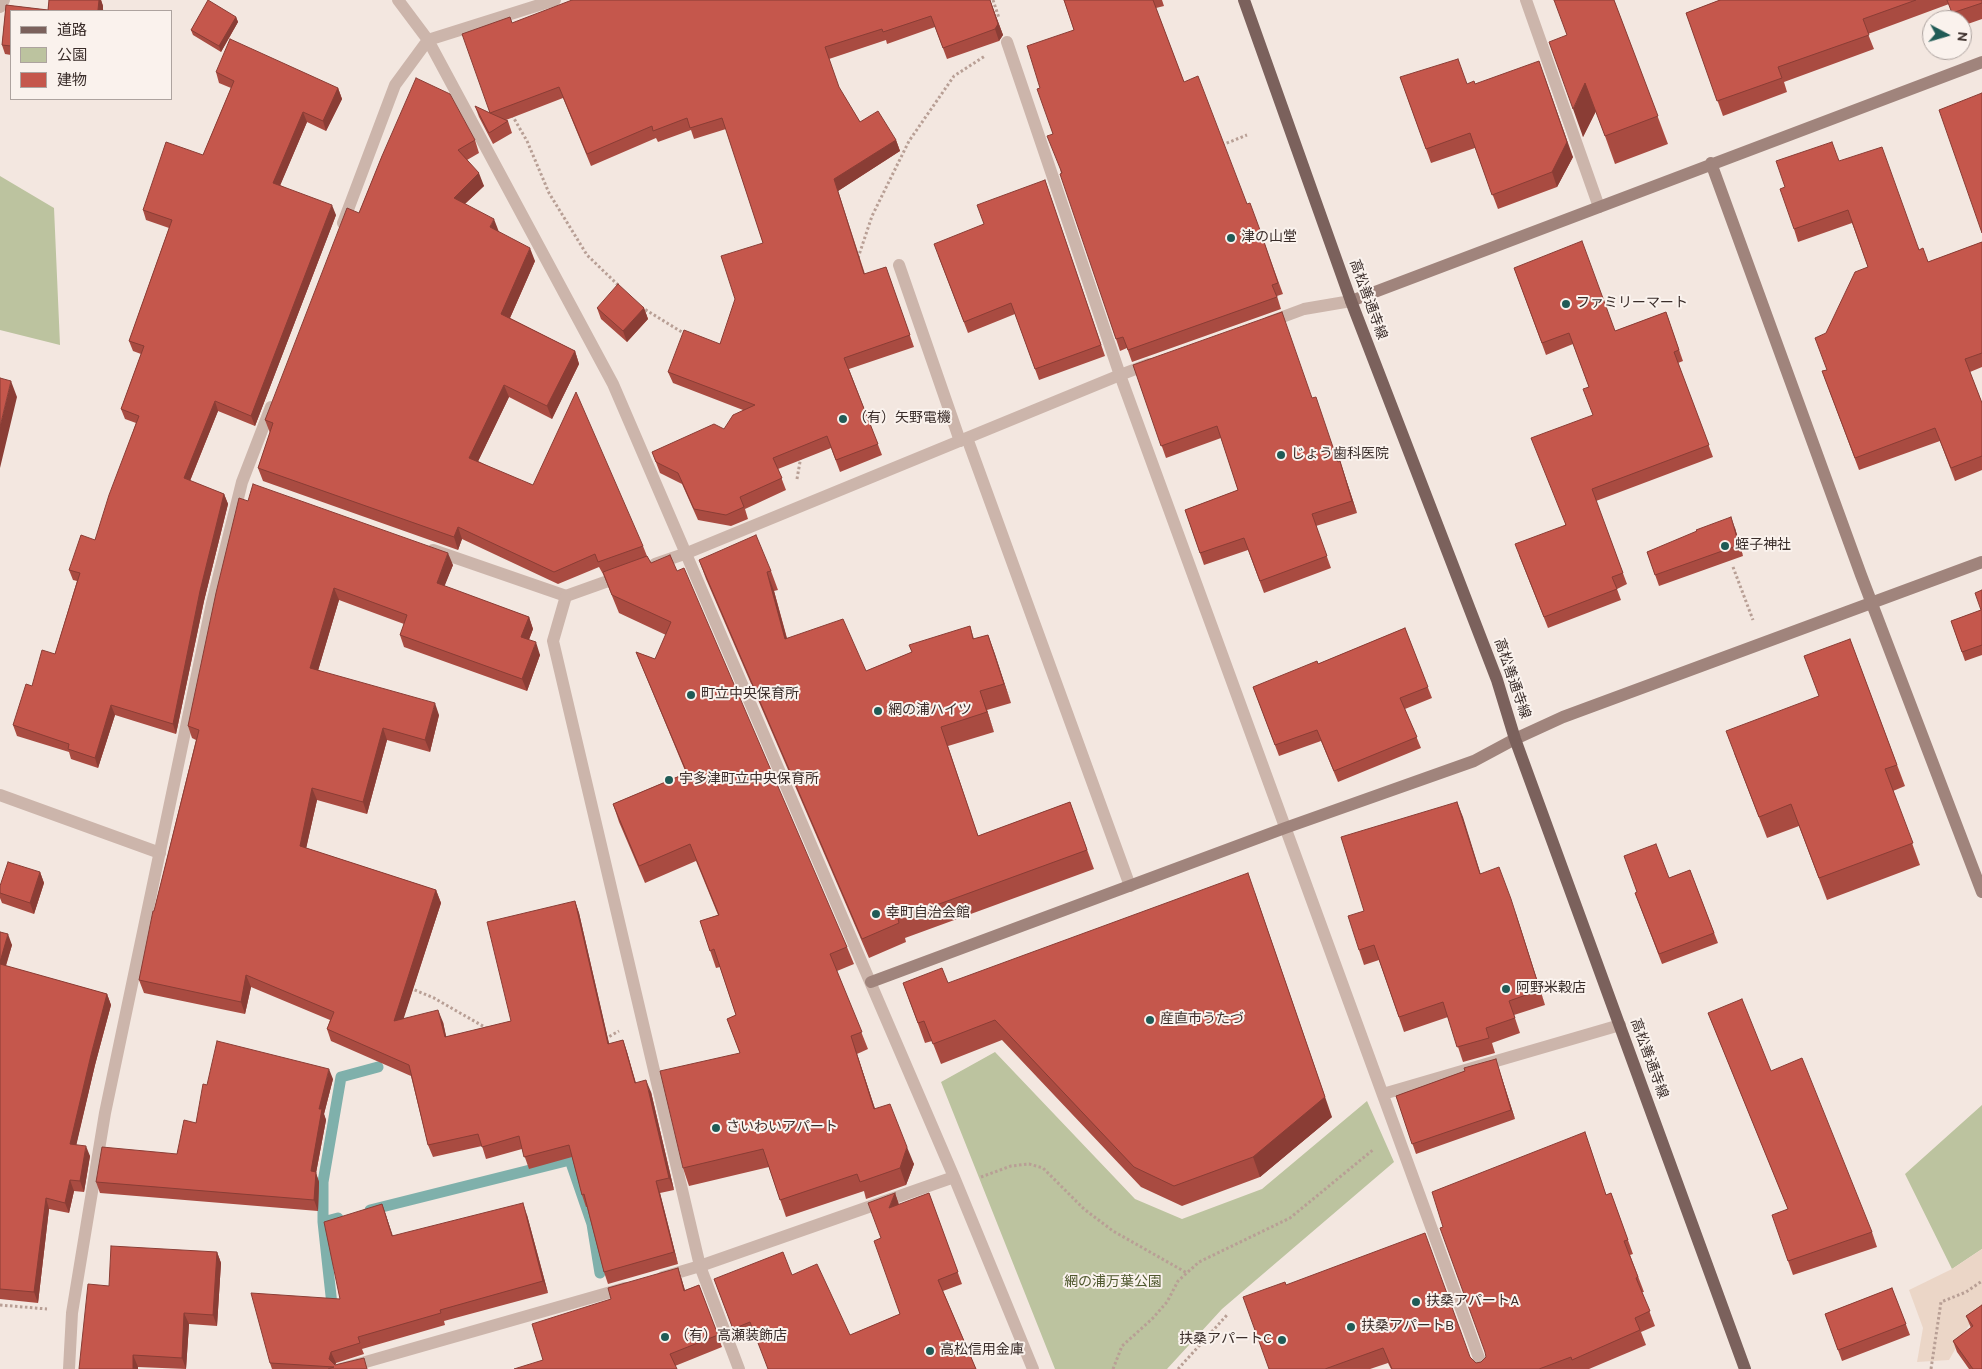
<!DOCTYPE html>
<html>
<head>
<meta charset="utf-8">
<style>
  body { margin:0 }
  #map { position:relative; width:1982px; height:1369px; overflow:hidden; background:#f3e7e0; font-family:Overpass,"Noto Sans JP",sans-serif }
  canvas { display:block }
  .legend { position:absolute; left:10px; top:10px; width:162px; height:90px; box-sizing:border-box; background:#faf2ed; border:1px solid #ada39f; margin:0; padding:6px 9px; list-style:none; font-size:15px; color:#3a2d2a }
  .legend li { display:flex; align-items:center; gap:10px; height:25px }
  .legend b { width:25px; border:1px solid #ada39f }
  .north { position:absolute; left:1922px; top:10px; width:50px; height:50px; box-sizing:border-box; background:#faf2ed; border:1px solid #ada39f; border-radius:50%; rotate:96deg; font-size:14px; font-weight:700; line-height:20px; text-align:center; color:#3a2d2a }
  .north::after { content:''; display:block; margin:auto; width:18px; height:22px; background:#205b56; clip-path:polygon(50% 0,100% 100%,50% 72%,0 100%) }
</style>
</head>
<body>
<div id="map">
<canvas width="1982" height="1369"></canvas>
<ul class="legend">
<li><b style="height:6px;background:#7b615c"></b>道路</li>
<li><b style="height:14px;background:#bcc39f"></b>公園</li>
<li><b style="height:14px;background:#c5574c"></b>建物</li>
</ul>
<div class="north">N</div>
</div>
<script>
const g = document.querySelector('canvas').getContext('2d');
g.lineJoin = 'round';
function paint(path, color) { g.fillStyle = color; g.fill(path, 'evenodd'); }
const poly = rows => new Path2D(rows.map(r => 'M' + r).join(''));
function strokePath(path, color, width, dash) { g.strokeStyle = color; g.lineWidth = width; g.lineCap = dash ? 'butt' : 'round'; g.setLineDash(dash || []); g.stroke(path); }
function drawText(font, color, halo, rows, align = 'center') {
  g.font = font + ' Overpass,"Noto Sans JP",sans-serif'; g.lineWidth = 4; g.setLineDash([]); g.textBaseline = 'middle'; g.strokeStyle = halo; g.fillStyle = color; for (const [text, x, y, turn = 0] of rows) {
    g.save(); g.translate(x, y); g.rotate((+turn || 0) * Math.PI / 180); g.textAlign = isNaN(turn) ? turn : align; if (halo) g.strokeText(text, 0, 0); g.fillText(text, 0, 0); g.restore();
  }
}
const green = poly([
  [0,176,54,208,60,345,0,330],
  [995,1052,1135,1199,1182,1219,1262,1189,1367,1101,1394,1162,1222,1309,1167,1369,1055,1369,941,1082],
  [1982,1105,1982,1249,1952,1269,1905,1174]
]);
const plaza = poly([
  [1982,1249,1982,1307,1977,1311,1949,1360,1917,1362,1923,1328,1909,1290,1952,1269]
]);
const stream = poly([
  [370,1210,570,1160,592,1224,600,1273],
  [323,1222,323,1182,341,1077,378,1067],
  [332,1305,323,1222,338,1218]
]);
const path = poly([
  [993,0,999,18],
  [512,115,527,141,549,193,587,255,619,286],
  [1222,145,1247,135],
  [858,258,872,216,909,141,954,76,985,56],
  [641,307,685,334],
  [797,479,801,456],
  [1733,567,1753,620],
  [410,988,434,998,488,1029],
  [605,1039,619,1031],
  [981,1177,1011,1166,1029,1164,1043,1168,1084,1209,1113,1231,1187,1273],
  [0,1305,47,1309],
  [1113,1369,1122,1346,1152,1319,1167,1302,1178,1281,1199,1262,1290,1218,1374,1149],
  [1178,1369,1227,1315],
  [1931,1369,1941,1302,1966,1292,1982,1281]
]);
const lane = poly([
  [1007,42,1120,375,1483,1369],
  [899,265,960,441],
  [433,550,566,596],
  [0,795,160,853],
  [1383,1094,1620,1025]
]);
const street = poly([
  [398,0,428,40,613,384,954,1177,1033,1369],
  [1526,0,1599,207],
  [0,7,4,0],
  [343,223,395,85,428,40,555,0],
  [1269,322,1304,309,1351,301],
  [967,438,1130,886],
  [655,564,687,553,1120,375,1149,364],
  [622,576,566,596,553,641,700,1266,739,1369],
  [663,1277,700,1266,954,1177],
  [69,1369,72,1313,105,1113,212,603,242,482,271,407],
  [341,1369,625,1288]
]);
const secondary = poly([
  [1711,163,1861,575,1982,892],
  [1351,301,1982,62],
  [871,982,1285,828,1474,761,1515,739,1563,717,1982,562]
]);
const primary = poly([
  [1244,0,1351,301,1497,680,1515,739,1745,1369]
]);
const wall = poly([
  [49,0,101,0,103,6,103,10,111,11,11,11,11,55,5,54,2,45,6,5,48,10],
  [990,0,1003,35,999,41,947,59,935,27,887,44,886,40,829,59,839,88,860,122,896,140,900,151,838,191,865,274,886,267,914,347,849,369,882,455,840,472,831,448,778,469,786,490,745,509,748,519,731,526,698,520,682,484,660,473,652,452,724,429,743,410,673,383,668,372,720,344,763,243,726,129,694,139,691,130,658,142,656,138,591,166,563,98,506,120,508,121,512,133,493,144,479,117,475,106,490,113,512,23],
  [1064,0,1162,0,1164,6,1156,8,1184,82,1247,204,1264,242,1283,294,1277,296,1281,309,1132,362,1127,348,1120,351,1061,173,1053,134,1040,88,1074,30],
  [1614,0,1668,144,1615,164,1596,111,1583,137,1567,35],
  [1720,0,1982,0,1982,19,1962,26,1962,20,1955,20,1949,4,1868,34,1874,49,1784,82,1787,92,1723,116,1686,13],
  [236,17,238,22,221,52,193,35,191,30],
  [216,72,338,88,342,99,326,131,307,122,280,185,336,215,255,426,218,411,190,481,224,494,228,504,204,601,176,734,115,715,98,768,71,759,69,752,17,736,13,725,32,686,55,654,77,581,73,580,69,570,95,540,136,423,125,419,121,409,141,354,133,351,129,341,169,228,146,220,143,210,203,155,231,88,219,83],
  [1400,77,1467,84,1475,84,1573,157,1557,187,1498,209,1475,148,1431,163],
  [475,140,479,153,467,160,484,186,465,204,535,261,510,318,575,351,579,364,552,419,509,397,478,461,643,546,647,556,651,563,677,571,847,947,854,964,837,971,868,1049,857,1054,875,1109,914,1164,906,1185,866,1199,864,1191,786,1217,769,1167,689,1186,683,1168,740,1053,727,1019,736,1015,720,967,716,968,700,921,718,915,696,861,645,883,619,822,613,804,686,773,643,669,636,652,655,659,666,635,619,613,603,574,599,567,558,584,462,539,458,550,263,481,258,468,270,433,265,420,359,213,382,156],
  [1839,161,1919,250,1928,262,1982,242,1982,367,1970,372,1982,403,1982,470,1955,481,1940,441,1859,470,1822,371,1827,370,1826,333,1868,267,1852,223,1798,242,1794,229],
  [1045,180,1105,356,1039,380,1015,314,968,333,938,255,984,224],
  [1514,268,1615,331,1666,312,1683,361,1678,363,1713,457,1596,501,1627,584,1617,589,1621,600,1548,628,1519,555,1565,525,1593,415,1589,387,1573,344,1546,355],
  [597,308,644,308,648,319,627,342,601,319],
  [1133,365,1312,398,1338,462,1340,461,1357,513,1316,526,1331,568,1264,593,1248,550,1204,565,1185,510,1238,490,1221,438,1166,458],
  [248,501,453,565,444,586,529,617,533,629,529,640,540,655,527,691,404,647,400,635,404,624,339,600,318,670,439,715,430,752,387,740,367,814,317,800,306,848,436,890,441,903,403,1019,443,1022,446,1037,511,1021,575,901,579,913,609,1044,623,1040,627,1052,636,1083,651,1092,674,1190,660,1193,678,1264,608,1284,604,1272,587,1207,586,1207,582,1195,572,1157,529,1169,522,1149,486,1159,482,1146,433,1157,428,1145,411,1076,331,1041,327,1029,330,1020,251,987,245,1014,144,993,139,980,154,911,196,740,192,738,188,726],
  [1735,528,1743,556,1659,586,1647,552],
  [699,560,771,571,778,590,774,591,787,638,866,671,912,652,970,626,974,639,988,635,1011,703,987,710,994,732,948,746,978,836,1070,802,1094,869,905,938,906,942,869,958,706,579],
  [1982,590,1982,655,1965,661,1951,621,1981,610],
  [1405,628,1432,698,1405,709,1421,748,1338,782,1321,741,1279,756,1253,687,1318,664],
  [1850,639,1905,786,1893,791,1920,865,1827,900,1799,826,1767,838,1734,753,1819,696],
  [1457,802,1480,873,1516,914,1545,1005,1514,1015,1520,1033,1492,1043,1495,1053,1463,1062,1448,1017,1404,1032,1379,960,1364,965,1359,950,1364,911],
  [1690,870,1718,943,1662,964,1635,893,1669,878],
  [40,872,44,883,34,914,2,903,0,898,0,886],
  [0,932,12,945,6,966,107,994,111,1005,95,1065,76,1145,90,1156,84,1192,74,1191,69,1213,49,1209,38,1303,0,1299],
  [903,983,948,983,1332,1117,1260,1177,1182,1206,1141,1187,1002,1040,941,1064,932,1041,925,1043],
  [1708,1013,1872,1232,1877,1247,1793,1275,1788,1261,1788,1209],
  [1499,1069,1515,1119,1416,1154,1396,1096,1465,1071],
  [333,1079,324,1114,326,1120,316,1173,319,1182,318,1211,100,1193,96,1182,177,1154,196,1123,207,1085],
  [1590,1147,1606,1195,1611,1193,1633,1254,1630,1255,1644,1292,1642,1292,1655,1326,1641,1332,1646,1345,1589,1369,1391,1369,1388,1363,1370,1369,1269,1369,1286,1285,1470,1357,1476,1363,1481,1362,1486,1357],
  [895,1193,899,1205,929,1193,962,1284,943,1291,976,1369,754,1334,737,1340,714,1279,792,1275,850,1335,900,1314,881,1238],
  [382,1204,393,1236,527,1215,548,1293,444,1321,445,1325,362,1349,364,1354,336,1363,335,1365,368,1369,272,1369,270,1363,340,1299],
  [217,1252,221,1263,217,1326,189,1324,186,1369,138,1367,138,1369,79,1369,109,1286],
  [678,1268,685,1290,699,1285,722,1347,675,1366,543,1360,611,1299],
  [1892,1288,1910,1335,1842,1361,1825,1314],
  [1982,1305,1982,1369,1969,1369,1957,1352,1953,1341,1971,1328,1966,1316]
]);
const shadedWall = poly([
  [99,0,101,0,103,6,103,11,98,10],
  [990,0,1003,35,999,41,995,29],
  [236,17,238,22,221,52,219,46],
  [1544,75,1573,157,1557,187,1552,172],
  [1585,83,1596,111,1583,137,1573,109],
  [338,88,342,99,326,131,323,121],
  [303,112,307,122,277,193,273,183],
  [896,140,900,151,838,191,869,286,834,179],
  [479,173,484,186,458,210,454,198],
  [332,205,336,215,255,426,251,416],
  [494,219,499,232,490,227],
  [530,248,535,261,506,327,501,314],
  [644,308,648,319,627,342,623,331],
  [575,351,579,364,552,419,547,406],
  [11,381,17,397,0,468,0,427],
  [504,385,509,397,474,470,469,458],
  [215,401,218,411,187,488,184,478],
  [1340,461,1344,473,1357,513,1352,501],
  [224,494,228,504,204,601,176,734,173,724,200,591],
  [1731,517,1735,528,1743,556,1739,545],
  [458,527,462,539,458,550,454,537],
  [448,553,453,565,441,595,437,583],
  [767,572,774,591,792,658,785,639],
  [334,588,339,600,315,681,310,668],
  [529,617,533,629,525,649,521,637],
  [988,635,995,654,1011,703,1004,684],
  [536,642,540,655,527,691,522,679],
  [980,691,987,710,994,732,987,712],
  [435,703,439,715,430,752,425,740],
  [111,705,115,715,98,768,95,758],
  [383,728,387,740,367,814,363,802],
  [312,788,317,800,304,858,300,846],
  [1457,802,1463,817,1485,888,1480,874],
  [40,872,44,883,34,914,30,903],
  [436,890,441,903,399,1033,394,1021],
  [1255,893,1332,1117,1260,1177,1253,1157],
  [1511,899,1516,914,1545,1005,1540,990],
  [575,901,579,913,612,1056,608,1044],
  [8,934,12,945,3,974,0,966,0,962],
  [246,975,251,987,245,1014,241,1002],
  [107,994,111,1005,95,1065,74,1155,70,1144,91,1055],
  [438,1010,443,1022,449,1049,445,1037],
  [851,1036,857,1054,881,1127,874,1109],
  [623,1040,627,1052,639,1095,635,1083],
  [1496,1059,1499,1069,1515,1119,1511,1110],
  [329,1069,333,1079,324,1114,326,1120,316,1173,319,1182,318,1211,314,1200,311,1171,319,1109],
  [646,1080,651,1092,674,1190,669,1178],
  [86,1146,90,1156,84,1192,80,1181],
  [907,1147,914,1164,906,1185,900,1168],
  [70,1180,74,1191,69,1213,65,1203],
  [656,1181,660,1193,678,1264,674,1252],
  [895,1193,899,1205,889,1208],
  [46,1198,49,1209,38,1303,34,1292],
  [523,1203,527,1215,548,1293,543,1281],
  [382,1204,386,1215,396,1248,392,1236],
  [217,1252,221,1263,217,1326,213,1315],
  [678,1268,682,1280,688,1302,684,1291],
  [184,1313,189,1324,186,1369,182,1358],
  [331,1352,336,1363,334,1368,329,1359],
  [133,1355,138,1367,138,1369,133,1369]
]);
const building = poly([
  [49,0,99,0,98,10,111,11,11,11,11,46,2,45,6,5,48,10,49,0],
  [208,0,236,17,219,46,191,30,208,0],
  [572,0,990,0,998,24,995,29,943,48,931,16,883,32,882,29,825,47,839,87,860,122,878,111,896,140,834,179,864,274,886,267,910,335,844,358,878,444,836,460,827,436,773,458,782,478,740,497,744,507,726,515,694,509,678,473,656,462,652,452,714,424,724,429,733,415,755,405,668,372,684,330,720,344,735,299,721,256,763,243,722,118,690,128,687,118,653,131,652,126,587,154,559,87,490,113,508,121,489,133,475,106,490,113,462,34,510,17,512,23,572,0],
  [1064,0,1153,0,1184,82,1198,76,1247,204,1250,203,1260,230,1278,283,1272,285,1277,297,1128,350,1123,337,1116,339,1060,174,1062,173,1047,136,1053,134,1037,89,1040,88,1027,46,1074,30,1064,0],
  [1554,0,1614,0,1658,116,1605,136,1585,83,1573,109,1549,42,1567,35,1554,0],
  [1720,0,1916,0,1863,19,1869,35,1778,67,1782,78,1717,101,1686,13,1720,0],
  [1947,0,1982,0,1982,3,1952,13,1947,0],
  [230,39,338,88,323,121,303,112,273,183,332,205,251,416,215,401,184,478,224,494,200,591,173,724,111,705,95,758,68,749,69,744,13,725,26,684,32,686,42,650,55,654,80,573,69,570,81,535,95,540,109,495,139,416,121,409,144,346,129,341,172,220,143,210,166,142,203,155,234,81,216,72,230,39],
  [1458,59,1467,84,1474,81,1475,84,1539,61,1567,142,1552,172,1492,195,1470,133,1426,149,1400,77,1458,59],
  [416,78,450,94,475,140,458,150,479,173,454,198,494,219,490,227,530,248,501,314,575,351,547,406,504,385,469,458,533,485,576,392,643,546,598,562,595,554,554,572,458,527,454,537,258,468,273,423,265,420,347,208,359,213,382,156,416,78],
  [1982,93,1982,233,1939,110,1982,93],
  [1832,142,1839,161,1882,147,1919,250,1923,248,1928,262,1982,242,1982,353,1965,359,1982,403,1982,456,1951,468,1935,428,1855,458,1822,371,1827,370,1815,338,1826,333,1855,272,1868,267,1848,210,1794,229,1780,189,1785,187,1776,161,1832,142],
  [1045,180,1101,345,1035,369,1011,303,964,322,934,244,984,224,977,205,1045,180],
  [1582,241,1615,331,1666,312,1679,350,1674,352,1709,445,1592,489,1623,573,1612,577,1617,589,1544,617,1515,544,1566,525,1531,438,1593,415,1583,389,1589,387,1569,333,1542,343,1514,268,1582,241],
  [618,284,644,308,623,331,597,308,618,284],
  [1282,312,1312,398,1316,397,1338,462,1340,461,1352,501,1312,514,1327,556,1260,581,1244,538,1200,553,1185,510,1238,490,1217,426,1161,446,1133,365,1282,312],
  [0,378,11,381,0,427,0,378],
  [253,484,448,553,437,583,529,617,521,637,536,642,522,679,400,635,407,615,334,588,310,668,435,703,425,740,383,728,363,802,312,788,300,846,436,890,394,1021,438,1010,445,1037,511,1021,487,922,575,901,608,1044,623,1040,635,1083,646,1080,669,1178,656,1181,674,1252,604,1272,584,1194,582,1195,569,1145,524,1157,519,1136,482,1147,478,1134,428,1145,409,1065,327,1029,334,1012,246,975,241,1002,139,980,153,911,154,911,199,730,188,726,216,593,239,498,248,501,253,484],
  [1731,517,1739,545,1655,575,1647,552,1697,531,1696,530,1731,517],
  [756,535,771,571,767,572,785,639,843,619,866,671,912,652,909,645,970,626,973,639,988,635,1004,684,980,691,987,712,941,727,978,836,1070,802,1087,850,898,919,899,923,862,939,699,560,756,535],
  [670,555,677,571,684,568,847,947,830,954,862,1032,851,1036,874,1109,890,1104,907,1147,900,1168,860,1182,857,1174,780,1200,763,1149,683,1168,660,1071,740,1053,727,1019,736,1015,714,949,710,951,700,921,719,915,690,844,639,866,613,804,687,773,636,652,655,659,671,622,612,595,603,572,647,556,651,563,670,555],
  [1982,590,1982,645,1962,652,1951,621,1981,610,1975,593,1982,590],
  [1405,628,1428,687,1400,698,1417,737,1334,771,1317,730,1275,745,1253,687,1317,661,1318,664,1405,628],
  [1850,639,1897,765,1885,769,1913,843,1819,878,1791,804,1759,817,1726,731,1819,696,1804,656,1850,639],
  [1457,802,1480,874,1499,867,1511,899,1540,990,1509,1001,1515,1018,1486,1028,1489,1038,1457,1047,1443,1002,1399,1017,1374,945,1359,950,1348,916,1364,911,1341,837,1457,802],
  [1656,844,1669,878,1690,870,1714,933,1659,954,1635,893,1637,892,1624,856,1656,844],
  [8,862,40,872,30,903,0,893,0,886,8,862],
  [1248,873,1325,1097,1253,1157,1174,1186,1134,1167,995,1020,933,1044,924,1021,918,1023,903,983,942,968,948,983,1248,873],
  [0,932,8,934,0,962,0,932],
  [0,964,107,994,91,1055,70,1144,86,1146,80,1181,70,1180,65,1203,46,1198,34,1292,0,1289,0,964],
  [1742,999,1771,1071,1802,1058,1872,1232,1788,1261,1772,1215,1788,1209,1708,1013,1742,999],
  [217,1041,329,1069,319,1109,322,1109,311,1171,316,1172,314,1200,96,1182,102,1147,177,1154,184,1120,196,1123,203,1084,207,1085,217,1041],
  [1496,1059,1511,1110,1412,1144,1396,1096,1465,1071,1464,1068,1496,1059],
  [1585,1132,1606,1195,1611,1193,1628,1240,1624,1241,1638,1277,1636,1278,1650,1311,1635,1318,1640,1330,1572,1360,1571,1357,1539,1369,1392,1369,1383,1348,1325,1369,1269,1369,1243,1297,1285,1282,1286,1285,1425,1233,1470,1357,1476,1363,1481,1362,1486,1357,1485,1352,1440,1228,1443,1227,1432,1192,1585,1132],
  [895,1193,889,1208,929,1193,958,1272,938,1280,976,1369,768,1369,750,1322,733,1329,714,1279,783,1252,792,1275,817,1264,850,1335,900,1314,874,1241,881,1238,868,1203,895,1193],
  [523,1203,543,1281,440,1310,441,1313,358,1337,360,1343,331,1352,329,1359,335,1365,364,1358,367,1369,328,1369,334,1367,270,1363,251,1293,340,1299,324,1222,382,1204,392,1236,523,1203],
  [111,1246,217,1252,213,1315,184,1313,182,1358,133,1355,133,1369,79,1369,88,1284,109,1286,111,1246],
  [678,1268,684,1291,699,1285,718,1335,670,1354,677,1369,514,1369,543,1360,532,1324,611,1299,608,1288,678,1268],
  [1892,1288,1906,1324,1838,1350,1825,1314,1892,1288],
  [1982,1305,1982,1369,1973,1369,1953,1341,1973,1326,1966,1316,1982,1305]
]);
const markers = [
  [1231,238,5,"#205b56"],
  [1566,304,5,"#205b56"],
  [843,419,5,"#205b56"],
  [1281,455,5,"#205b56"],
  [1725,546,5,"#205b56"],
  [691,695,5,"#205b56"],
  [878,711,5,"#205b56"],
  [669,780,5,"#205b56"],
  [876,914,5,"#205b56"],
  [1506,989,5,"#205b56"],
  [1150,1020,5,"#205b56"],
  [716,1128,5,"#205b56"],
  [1416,1302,5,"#205b56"],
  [1351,1327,5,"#205b56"],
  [665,1337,5,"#205b56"],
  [1282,1340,5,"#205b56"],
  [930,1351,5,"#205b56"]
];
const poiNames = [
  ["津の山堂",1241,238],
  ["ファミリーマート",1576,304],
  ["（有）矢野電機",853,419],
  ["じょう歯科医院",1291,455],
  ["蛭子神社",1735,546],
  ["町立中央保育所",701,695],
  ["網の浦ハイツ",888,711],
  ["宇多津町立中央保育所",679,780],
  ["幸町自治会館",886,914],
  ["阿野米穀店",1516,989],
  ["産直市うたづ",1160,1020],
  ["さいわいアパート",726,1128],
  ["扶桑アパートA",1426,1302],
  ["扶桑アパートB",1361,1327],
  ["（有）高瀬装飾店",675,1337],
  ["扶桑アパートC",1272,1340,"right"],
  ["高松信用金庫",940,1351]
];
const streetNames = [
  ["高松善通寺線",1367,300,70],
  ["高松善通寺線",1511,679,71],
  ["高松善通寺線",1648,1059,70]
];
const parkNames = [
  ["網の浦万葉公園",1113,1283]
];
paint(green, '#bcc39f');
paint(plaza, '#ebd6c7');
strokePath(stream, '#7fb0ab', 11);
strokePath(path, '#b89f95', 3, [2.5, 2.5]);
strokePath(lane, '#ccb5ab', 12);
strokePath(street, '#ccb5ab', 12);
strokePath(secondary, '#a0847c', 12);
strokePath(primary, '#7b615c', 12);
paint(wall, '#a94b41');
paint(shadedWall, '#8a3d35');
paint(building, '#c5574c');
strokePath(building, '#8a3d35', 1);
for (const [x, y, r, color] of markers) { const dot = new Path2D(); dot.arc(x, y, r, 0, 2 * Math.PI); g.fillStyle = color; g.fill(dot); strokePath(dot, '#faf2ed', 2); }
drawText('14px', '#3a2d2a', '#faf2ed', poiNames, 'left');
drawText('14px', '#3a2d2a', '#faf2ed', streetNames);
drawText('14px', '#4f582e', '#faf2ed', parkNames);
</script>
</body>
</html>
